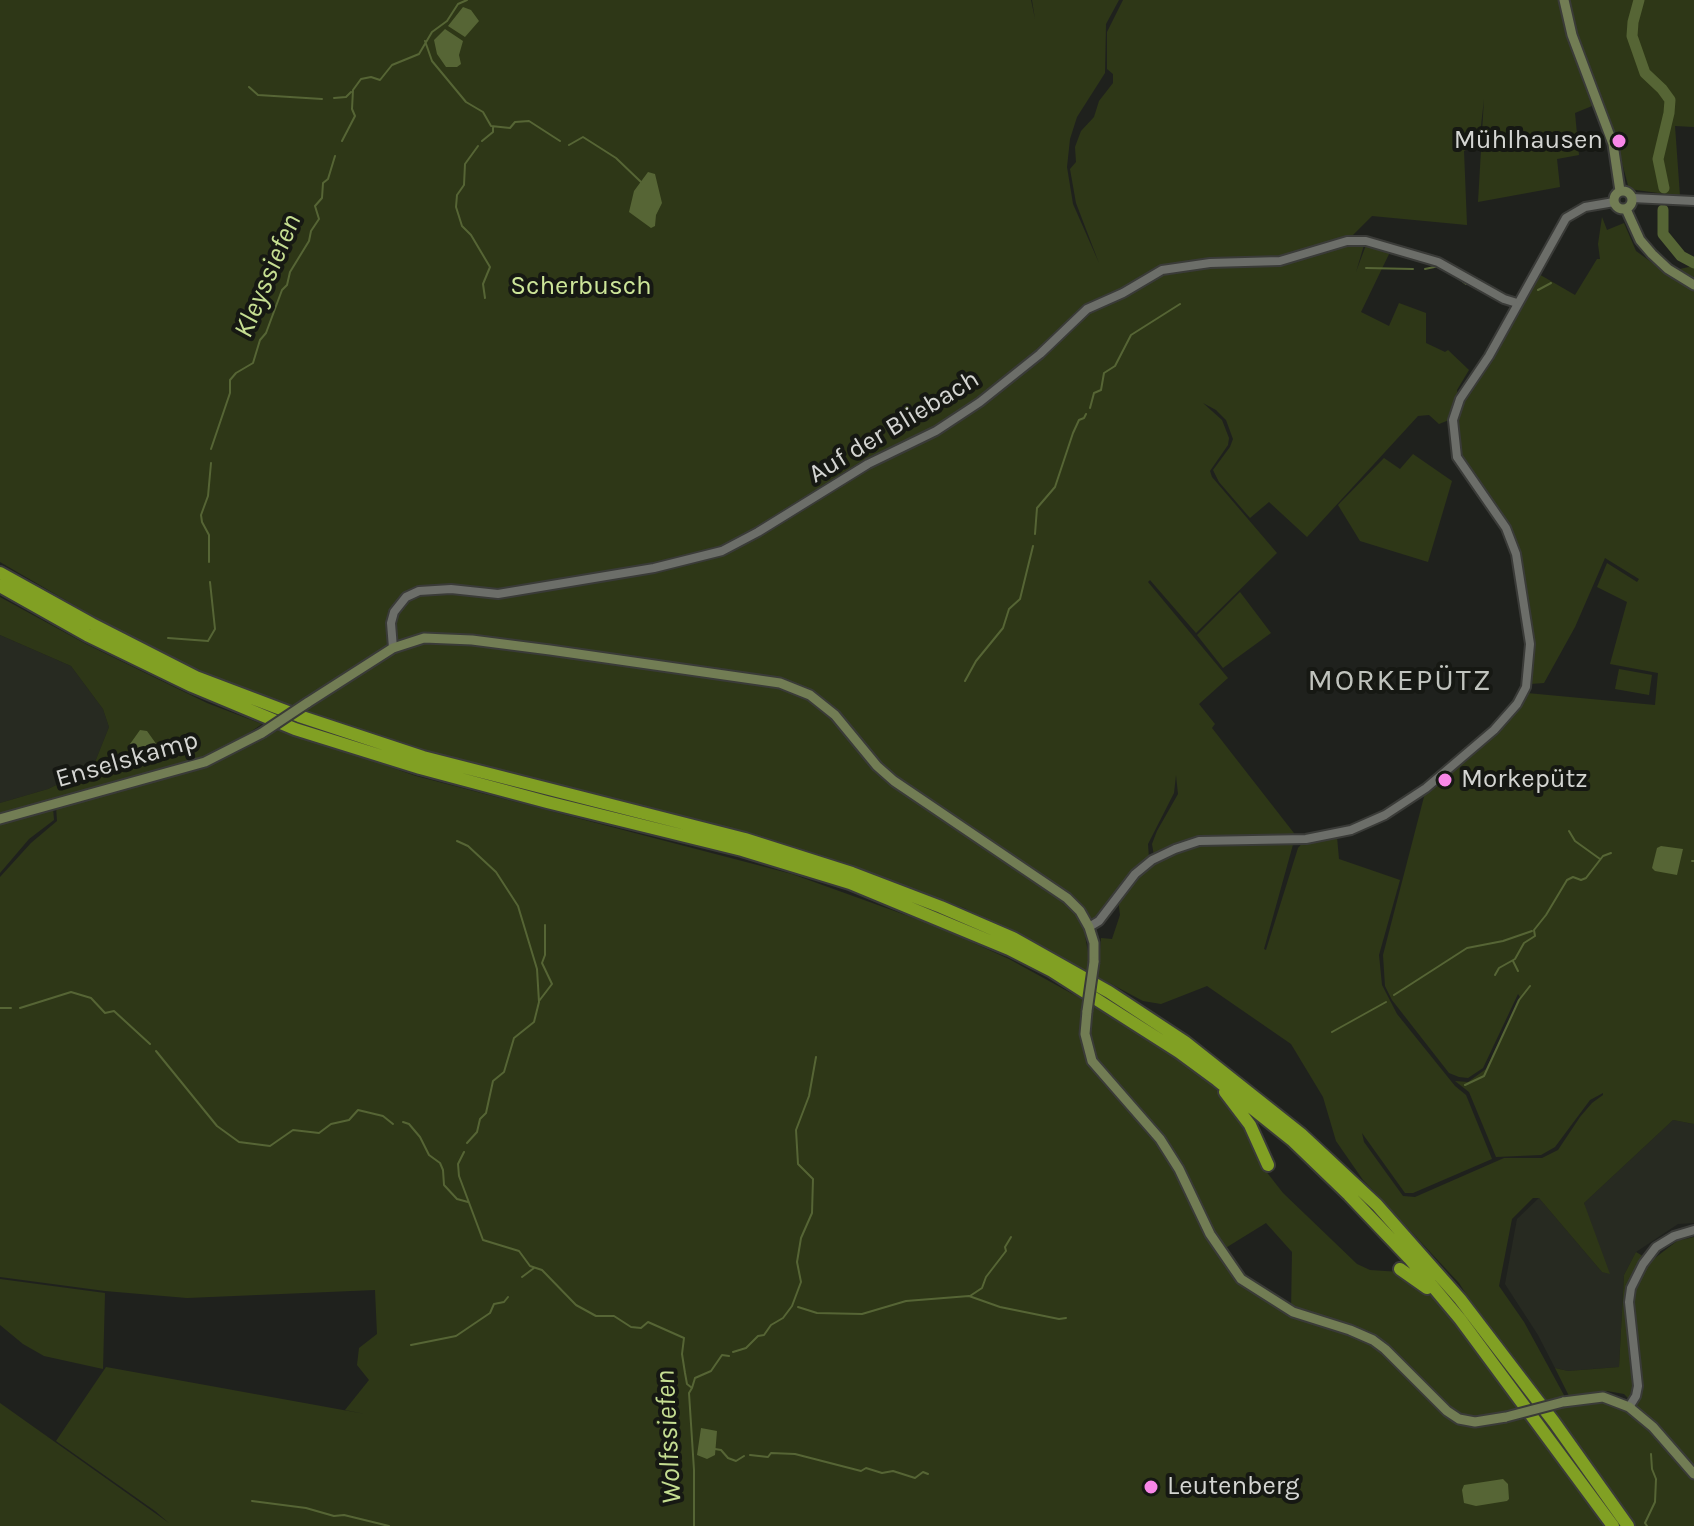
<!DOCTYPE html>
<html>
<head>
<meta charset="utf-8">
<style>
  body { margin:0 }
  canvas { display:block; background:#1f211d }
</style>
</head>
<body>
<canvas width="1694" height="1526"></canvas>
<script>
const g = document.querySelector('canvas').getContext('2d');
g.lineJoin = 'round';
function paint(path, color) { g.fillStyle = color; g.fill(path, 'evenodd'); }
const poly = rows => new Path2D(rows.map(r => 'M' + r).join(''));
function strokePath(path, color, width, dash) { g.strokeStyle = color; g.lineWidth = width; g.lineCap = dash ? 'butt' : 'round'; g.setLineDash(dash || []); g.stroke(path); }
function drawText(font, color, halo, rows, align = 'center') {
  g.font = font + ' Karla,sans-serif'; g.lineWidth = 8; g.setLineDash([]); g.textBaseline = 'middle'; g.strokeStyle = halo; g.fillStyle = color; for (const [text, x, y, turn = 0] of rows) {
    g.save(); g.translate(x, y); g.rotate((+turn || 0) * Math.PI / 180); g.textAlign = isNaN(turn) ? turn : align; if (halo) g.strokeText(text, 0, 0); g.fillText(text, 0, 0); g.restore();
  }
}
const built = poly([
  [0,635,71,666,103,709,109,727,93,767,48,789,0,803],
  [1673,1120,1694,1124,1694,1223,1678,1224,1636,1252,1624,1275,1619,1367,1568,1371,1555,1368,1538,1335,1505,1284,1517,1219,1539,1198,1602,1272,1584,1203]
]);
const green = poly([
  [0,0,1031,0,1035,19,1032,0,1119,0,1106,24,1105,73,1077,117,1070,139,1067,167,1073,204,1099,263,1076,203,1070,169,1076,162,1075,147,1081,131,1094,117,1099,101,1113,83,1113,74,1107,69,1107,32,1123,0,1561,0,1571,47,1592,106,1575,113,1579,155,1557,159,1560,187,1478,202,1484,99,1479,143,1464,151,1467,225,1372,216,1348,240,1333,249,1348,245,1364,245,1356,272,1366,245,1390,252,1361,312,1389,326,1399,303,1426,313,1426,343,1445,352,1448,350,1469,370,1457,390,1458,396,1449,420,1439,424,1429,415,1418,416,1307,537,1269,502,1250,518,1219,482,1213,470,1230,447,1233,439,1226,420,1216,410,1203,403,1222,420,1229,438,1228,445,1210,471,1212,477,1277,553,1196,633,1150,580,1148,582,1228,678,1199,704,1215,724,1212,728,1297,837,1198,839,1154,856,1152,844,1157,831,1178,794,1176,775,1174,793,1148,844,1149,859,1135,871,1084,930,1089,958,1088,972,964,908,855,868,425,753,300,713,181,662,115,629,0,562],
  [1567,0,1694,0,1694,127,1675,126,1680,196,1629,189,1612,125,1591,78],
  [1602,217,1607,230,1624,223,1636,251,1665,272,1694,266,1694,1124,1673,1120,1584,1203,1610,1274,1602,1272,1539,1198,1533,1198,1512,1219,1499,1286,1524,1322,1565,1397,1546,1401,1476,1310,1459,1283,1363,1180,1336,1141,1323,1097,1291,1044,1207,986,1161,1004,1143,1001,1098,977,1101,938,1112,939,1120,915,1118,899,1132,882,1153,863,1175,850,1200,843,1294,841,1264,949,1266,950,1298,848,1305,840,1337,837,1339,859,1400,880,1379,955,1382,985,1397,1014,1455,1086,1466,1095,1492,1159,1413,1193,1405,1193,1362,1133,1364,1142,1403,1196,1415,1197,1504,1158,1542,1158,1558,1150,1580,1117,1592,1103,1603,1095,1603,1093,1590,1100,1555,1147,1541,1155,1496,1157,1469,1092,1455,1081,1468,1082,1486,1069,1520,997,1518,994,1483,1068,1468,1078,1459,1077,1449,1073,1392,1000,1385,986,1383,955,1425,793,1500,731,1520,706,1527,693,1655,705,1658,673,1610,664,1627,602,1597,587,1607,563,1637,582,1639,579,1605,558,1575,627,1544,683,1530,684,1533,643,1518,549,1460,455,1457,420,1461,405,1537,273,1575,295,1597,259,1600,259,1598,244],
  [1413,454,1452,481,1428,562,1360,541,1338,505,1384,458,1400,469],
  [1240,592,1271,633,1223,668,1197,635],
  [0,597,86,644,207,703,262,724,240,739,200,758,0,815,0,803,48,789,93,767,109,727,103,709,71,666,0,635],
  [1619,669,1652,675,1649,695,1615,689],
  [280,729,416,776,792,874,936,926,1009,959,1109,1014,1177,1057,1221,1092,1247,1125,1265,1170,1283,1193,1357,1264,1370,1270,1400,1272,1427,1288,1608,1526,0,1526,0,1403,169,1523,155,1511,56,1441,106,1367,365,1414,345,1410,369,1380,357,1365,359,1348,377,1334,375,1290,187,1298,105,1291,0,1277,0,877,31,843,57,821,56,806,206,763,248,747],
  [1266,1223,1292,1252,1291,1313,1270,1302,1219,1252],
  [53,808,54,820,29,839,0,873,0,823],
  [1694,1237,1694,1466,1624,1394,1607,1391,1569,1396,1555,1368,1568,1371,1619,1367,1624,1275,1636,1252,1651,1261,1677,1241],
  [0,1279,105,1293,103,1369,44,1356,23,1344,0,1325],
  [1589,1400,1623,1408,1643,1423,1694,1479,1694,1526,1636,1526,1553,1410]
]);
const water = poly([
  [463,7,471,10,479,21,465,37,448,26],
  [445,29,463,41,459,55,461,64,457,67,446,67,437,54,434,40],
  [648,172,655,174,662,203,656,215,655,226,651,228,629,212,634,191],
  [140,730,147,731,157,745,141,756,130,744],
  [1661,846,1683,849,1677,875,1655,871,1652,868,1657,848],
  [701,1428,717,1431,715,1455,707,1459,697,1455],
  [1503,1479,1508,1484,1509,1499,1507,1501,1476,1506,1464,1503,1462,1490,1464,1485]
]);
const stream = poly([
  [425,41,432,61,466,102,483,112,491,126,510,128,515,122,529,121,560,141],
  [249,87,258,95,322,99],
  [334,98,346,97,351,92],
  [342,141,355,116,352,109,353,90,361,79,371,77,380,80,392,65,419,54,432,32,447,21,458,4,467,0],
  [482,141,493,132,493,127],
  [569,145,583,137,616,158,641,182],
  [478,146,465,164,464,185,457,195,456,207,462,226,471,235,490,267,483,284,485,298],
  [1366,268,1413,269],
  [1425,269,1439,266],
  [1458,278,1466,284],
  [1538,290,1551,283],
  [1090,408,1094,393,1101,390,1104,373,1115,366,1131,335,1180,304],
  [211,449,230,393,230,380,236,373,253,363,260,340,266,333,282,290,287,285,290,272,309,241,311,231,319,219,315,206,322,198,323,183,328,179,335,156],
  [1035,534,1037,508,1055,487,1073,433,1079,420,1084,418,1086,414],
  [209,562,209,535,202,522,201,515,208,496,211,463],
  [168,638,208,641,215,629,210,582],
  [965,681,976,661,1003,628,1009,609,1020,599,1033,546],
  [1569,831,1575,841,1600,859],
  [457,841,468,846,496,872,518,906,537,969,539,1002,534,1022,514,1038,504,1072,493,1081,486,1113,480,1119,477,1132,467,1143],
  [1692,861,1694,861],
  [1513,961,1518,971],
  [1495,975,1499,968,1515,959,1524,943,1535,936,1534,930,1546,915,1567,880,1573,877,1581,880,1586,878,1603,856,1611,853],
  [1394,995,1467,948,1503,941,1532,931],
  [539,1001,552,984,542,963,545,955,545,925],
  [0,1008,11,1008],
  [20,1008,71,992,91,998,105,1013,114,1011,150,1044],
  [1332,1032,1386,1002],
  [156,1051,217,1126,239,1142,270,1146,293,1130,319,1133,331,1124,349,1120,358,1110,383,1116,393,1124],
  [1465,1085,1484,1076,1519,1000,1530,986],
  [403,1122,409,1124,420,1137,429,1155,440,1163,443,1170,444,1185,457,1199,468,1202],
  [464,1152,458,1164,459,1176,483,1240,519,1251,530,1266,542,1270,576,1305,596,1316,614,1316,631,1327,641,1328,648,1322,684,1338,682,1354,685,1373,687,1384,692,1388,689,1393,694,1470,694,1526],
  [522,1277,534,1268],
  [970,1296,982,1288,986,1277,1006,1251,1005,1247,1011,1237],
  [798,1307,817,1313,862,1314,906,1301,969,1296,1000,1307,1059,1319,1066,1318],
  [411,1345,456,1336,490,1313,494,1304,504,1302,508,1297],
  [733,1352,746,1348,758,1336,764,1335,771,1325,783,1318,792,1306,801,1282,797,1262,801,1238,812,1213,813,1179,798,1164,796,1130,809,1096,816,1057],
  [692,1388,695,1378,711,1371,722,1355,729,1356],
  [715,1449,721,1450,728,1458,736,1461,744,1456],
  [750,1455,768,1457,771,1453,795,1454,861,1471,866,1468,882,1473,893,1471,915,1478,923,1472,928,1474],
  [252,1501,306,1508,334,1516,344,1515,389,1526],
  [1647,1526,1645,1523,1655,1502,1656,1479,1652,1469,1651,1454]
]);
const river = poly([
  [1639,0,1633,22,1632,36,1645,73,1662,89,1670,100,1669,113,1658,159,1664,188],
  [1663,210,1663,234,1681,256,1694,263]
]);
const tertiary = poly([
  [1632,198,1694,201],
  [393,648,391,623,394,612,406,597,419,591,451,589,498,594,654,568,722,551,758,532,868,464,936,431,980,402,1040,354,1087,309,1123,293,1162,270,1210,263,1280,261,1347,241,1366,241,1438,262,1504,299,1517,303],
  [1089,927,1099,921,1135,874,1152,860,1175,849,1199,841,1306,839,1351,830,1385,815,1426,788,1494,730,1517,704,1526,687,1530,644,1516,554,1506,528,1457,457,1453,420,1460,399,1489,356,1566,218,1585,207,1614,202],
  [1629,1407,1636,1396,1638,1386,1629,1302,1631,1288,1643,1264,1656,1247,1674,1236,1694,1230]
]);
const secondary = poly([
  [1564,0,1572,35,1613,144,1620,191],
  '1614 200a9 9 0 1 1 18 0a9 9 0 1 1-18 0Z',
  [1626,209,1640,240,1652,254,1668,269,1694,285],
  [307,703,393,648,424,638,472,640,550,650,780,683,810,695,835,715,877,766,894,781,1067,898,1080,911,1089,927,1094,943,1094,962],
  [0,819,205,762,262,733],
  [1087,1011,1085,1034,1092,1061,1160,1139,1179,1169,1210,1234,1241,1279,1293,1312,1350,1330,1373,1340,1385,1349,1447,1411,1459,1419,1475,1422,1506,1417],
  [1563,1402,1603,1397,1629,1407,1653,1427,1694,1474]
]);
const motorway = poly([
  [0,573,92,624,196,677,299,716,423,757,745,839,852,873,941,907,1013,938,1109,992,1185,1042,1301,1134,1377,1205,1460,1299,1554,1422,1628,1526],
  [0,586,87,635,192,686,295,729,420,768,547,802,742,850,850,883,1009,949,1052,971,1179,1052,1217,1080,1292,1140,1349,1195,1409,1258,1460,1319,1613,1526],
  [1225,1092,1250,1125,1268,1165],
  [1400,1269,1427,1288]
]);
const secondaryBridge = poly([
  [262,733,307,703],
  [1087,1011,1094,962],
  [1506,1417,1563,1402]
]);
const markers = [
  [1619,141,8,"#f987e8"],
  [1445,780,8,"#f987e8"],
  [1151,1487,8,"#f987e8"]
];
const poiNames = [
  ["Mühlhausen",1603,141,"right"],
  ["Morkepütz",1461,780],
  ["Leutenberg",1167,1487]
];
const parkNames = [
  ["Scherbusch",581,287]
];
const streetNames = [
  ["Auf der Bliebach",894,427,-31],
  ["Enselskamp",127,760,-16]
];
const waterNames = [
  ["Kleyssiefen",268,276,-67],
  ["Wolfssiefen",669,1437,-93]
];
const quarterNames = [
  ["MORKEPÜTZ",1400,681]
];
paint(built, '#272a21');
paint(green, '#2e3717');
paint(water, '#566535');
strokePath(stream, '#566535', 2);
strokePath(river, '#566535', 11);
strokePath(tertiary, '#3a3b38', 12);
strokePath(secondary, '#3a3b38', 13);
strokePath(motorway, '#3a3b38', 16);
strokePath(tertiary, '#6c6e69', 8);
strokePath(secondary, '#727d54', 9);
strokePath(motorway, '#81a023', 12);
strokePath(secondaryBridge, '#3a3b38', 13, []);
strokePath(secondaryBridge, '#727d54', 9);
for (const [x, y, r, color] of markers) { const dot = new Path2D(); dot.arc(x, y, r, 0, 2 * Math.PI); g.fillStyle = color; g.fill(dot); strokePath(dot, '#161813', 3); }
drawText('26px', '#d4d5d2', '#161813', poiNames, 'left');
drawText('26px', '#cde699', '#161813', parkNames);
drawText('26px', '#d4d5d2', '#161813', streetNames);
drawText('italic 28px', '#c5de91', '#161813', waterNames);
g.letterSpacing = '2px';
drawText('30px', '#c0c3bd', '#161813', quarterNames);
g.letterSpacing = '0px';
</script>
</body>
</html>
